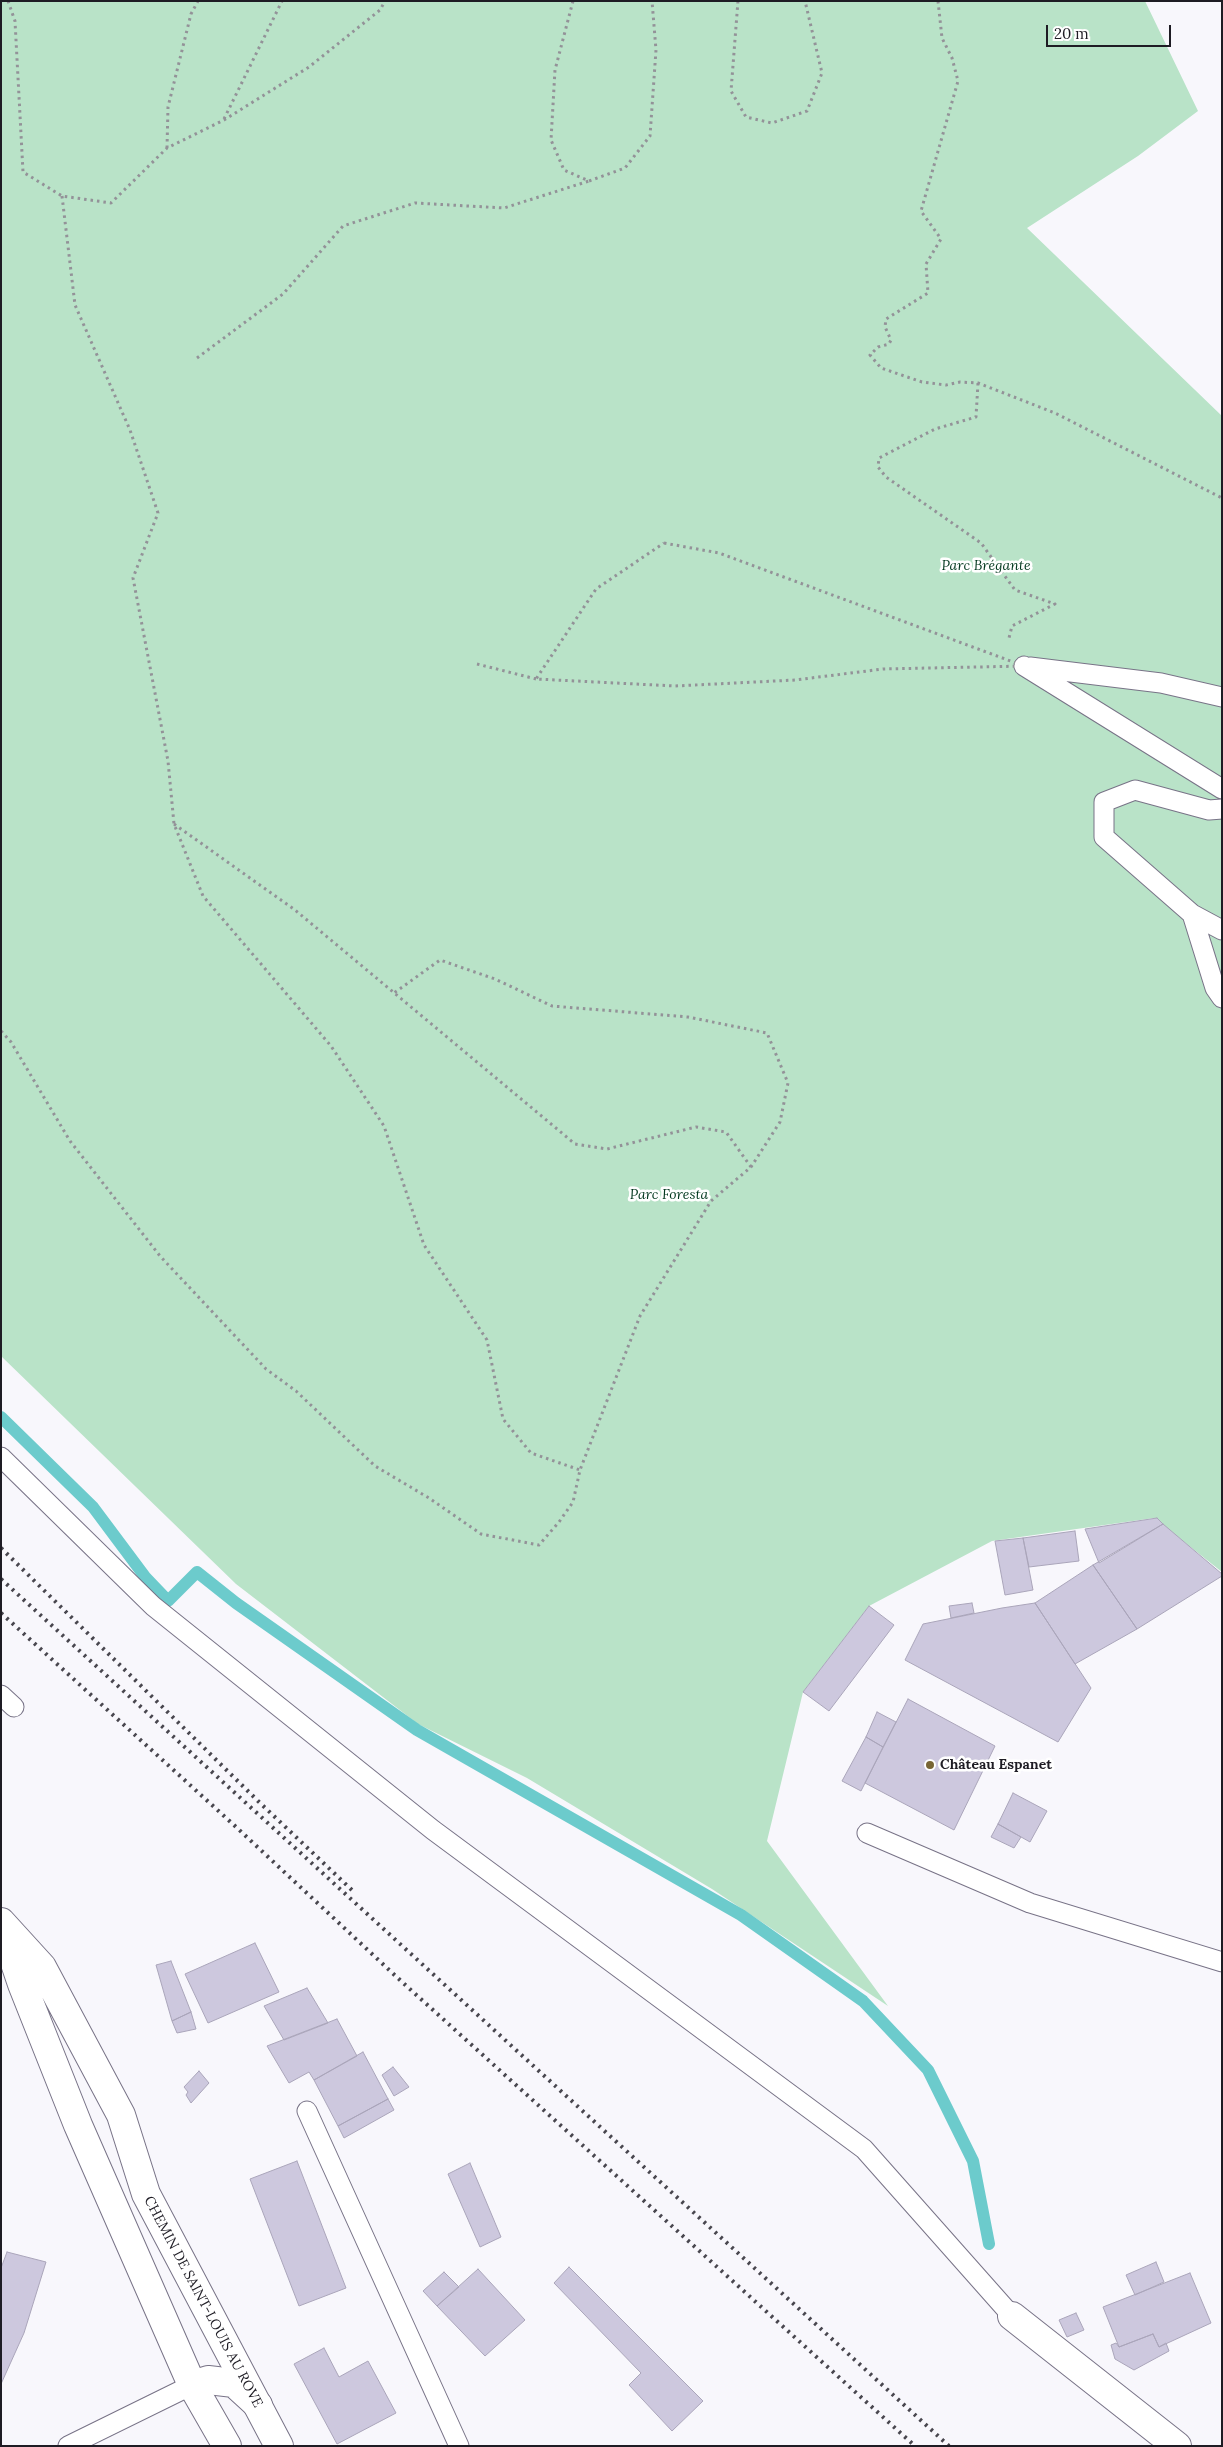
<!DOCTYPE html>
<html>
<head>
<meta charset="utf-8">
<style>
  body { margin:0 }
  #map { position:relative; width:1223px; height:2447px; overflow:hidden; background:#f8f7fc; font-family:Lora,serif }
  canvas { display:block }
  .frame { position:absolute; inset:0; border:2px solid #1e1c24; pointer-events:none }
  .scale { position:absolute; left:1046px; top:25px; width:125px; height:22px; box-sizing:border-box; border:2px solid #1e1c24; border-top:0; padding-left:6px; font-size:15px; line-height:18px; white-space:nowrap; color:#1e1c24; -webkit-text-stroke:4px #fff; paint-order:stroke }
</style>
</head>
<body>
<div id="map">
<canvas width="1223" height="2447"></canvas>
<div class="frame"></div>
<div class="scale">20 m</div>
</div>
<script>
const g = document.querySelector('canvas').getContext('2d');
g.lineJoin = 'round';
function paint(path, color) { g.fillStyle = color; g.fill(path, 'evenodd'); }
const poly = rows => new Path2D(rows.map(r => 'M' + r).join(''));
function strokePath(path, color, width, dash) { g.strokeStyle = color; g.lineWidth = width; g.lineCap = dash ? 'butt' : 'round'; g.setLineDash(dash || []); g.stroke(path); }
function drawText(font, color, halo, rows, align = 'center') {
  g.font = font + ' Lora,serif'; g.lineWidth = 5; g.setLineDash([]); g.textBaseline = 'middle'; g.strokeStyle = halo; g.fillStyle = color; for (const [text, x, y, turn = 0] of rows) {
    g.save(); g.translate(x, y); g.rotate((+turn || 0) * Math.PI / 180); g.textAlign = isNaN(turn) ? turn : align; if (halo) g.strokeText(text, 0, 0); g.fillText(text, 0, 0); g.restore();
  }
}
const green = poly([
  [1,1,1145,1,1198,111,1138,156,1027,228,1222,416,1222,1572,1154,1518,992,1541,869,1606,803,1692,767,1841,888,2006,712,1889,527,1778,418,1724,236,1584,1,1356]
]);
const stream = poly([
  [1,1417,93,1507,146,1578,168,1601,197,1572,236,1603,417,1730,741,1915,863,2001,928,2070,973,2161,989,2244]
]);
const building = poly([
  [1157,1518,1163,1524,1099,1563,1085,1529,1157,1518],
  [1163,1524,1222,1574,1222,1576,1137,1629,1093,1565,1163,1524],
  [1075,1531,1079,1561,1029,1567,1023,1538,1075,1531],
  [1023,1538,1033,1590,1005,1595,995,1541,1023,1538],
  [1093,1565,1137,1629,1075,1664,1035,1603,1093,1565],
  [972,1603,974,1613,951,1618,949,1606,972,1603],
  [1035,1603,1091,1688,1058,1742,905,1660,923,1624,1002,1608,1035,1603],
  [869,1606,894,1625,829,1711,803,1692,869,1606],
  [908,1699,995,1746,954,1830,865,1783,908,1699],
  [877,1712,896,1722,883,1747,866,1737,877,1712],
  [866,1737,883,1747,861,1791,842,1781,866,1737],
  [1013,1793,1047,1811,1030,1842,998,1824,1013,1793],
  [998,1824,1021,1837,1014,1848,991,1837,998,1824],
  [255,1943,279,1992,208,2023,185,1974,255,1943],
  [171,1961,191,2012,172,2021,156,1965,171,1961],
  [307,1988,328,2023,284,2040,264,2006,307,1988],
  [191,2012,196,2029,177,2033,172,2021,191,2012],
  [337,2019,357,2056,314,2080,309,2072,289,2083,267,2046,337,2019],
  [363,2052,388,2099,338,2126,314,2080,363,2052],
  [393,2067,409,2087,394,2096,382,2075,393,2067],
  [199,2071,209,2083,191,2103,186,2095,188,2092,184,2087,199,2071],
  [388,2099,394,2110,344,2138,338,2126,388,2099],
  [297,2161,346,2288,299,2306,250,2179,297,2161],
  [470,2163,501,2237,480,2247,448,2174,470,2163],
  [7,2252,46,2262,24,2333,1,2384,1,2268,7,2252],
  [1156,2262,1164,2282,1135,2295,1126,2275,1156,2262],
  [569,2267,703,2401,672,2431,629,2385,641,2373,554,2283,569,2267],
  [478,2269,525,2320,485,2356,437,2306,478,2269],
  [444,2272,459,2287,437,2306,423,2291,444,2272],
  [1190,2273,1211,2323,1159,2347,1153,2334,1119,2347,1103,2307,1190,2273],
  [1076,2313,1084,2330,1067,2337,1059,2320,1076,2313],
  [1153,2334,1159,2347,1166,2343,1169,2351,1134,2370,1115,2359,1111,2345,1116,2343,1119,2347,1153,2334],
  [324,2348,339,2377,368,2361,396,2413,337,2444,294,2364,324,2348]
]);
const path = poly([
  [8,1,15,21,23,172,62,196,111,203,167,148,224,120,309,67,380,10,385,1],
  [573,1,555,70,551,140,564,170,589,181,625,168,650,136,656,50,652,1],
  [738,1,731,91,746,117,772,123,807,111,822,73,805,1],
  [938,1,942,38,952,58,958,81,921,211,941,239,926,264,928,293,886,319,885,327,891,340,889,344,878,347,870,355,881,368,922,382,946,385,960,382,978,383,1055,413,1222,498],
  [224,119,282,1],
  [167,148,168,107,191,14,198,1],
  [62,196,75,305,130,430,158,513,133,578,168,761,174,824,203,896,331,1046,384,1126,424,1245,487,1340,503,1419,531,1453,580,1470],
  [197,358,283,294,343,226,415,203,504,208,589,181],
  [978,383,976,417,935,429,879,458,878,467,886,477,981,543,1015,590,1055,604,1012,626,1009,638],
  [664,543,719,553,1024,666,883,669,795,680,675,686,536,679,596,589,664,543],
  [477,664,536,679],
  [174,824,295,910,575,1144,607,1149,696,1127,726,1132,751,1167],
  [1,1031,11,1042,70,1141,160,1256,266,1369,296,1391,375,1466,429,1498,481,1534,539,1545,559,1522,573,1502,580,1470,640,1316,711,1201,751,1167,780,1122,788,1083,767,1033,688,1017,552,1006,495,979,440,960,394,993]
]);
const service = poly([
  [1024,666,1222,789],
  [1030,667,1161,683,1222,697],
  [1222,809,1209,810,1135,790,1104,802,1104,837,1192,914,1222,930],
  [1192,914,1215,988,1222,998],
  [1,1457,153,1606,433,1830,864,2149,1012,2316],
  [1,1695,14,1707],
  [867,1833,1030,1903,1222,1962],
  [307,2111,459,2446],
  [68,2446,192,2385]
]);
const minor = poly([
  [1012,2316,1177,2446],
  [192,2385,208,2380,234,2383,258,2405]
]);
const secondary = poly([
  [1,1922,42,1967,121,2115,146,2194,279,2446],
  [4,1931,22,1984,78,2125,192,2385,227,2446]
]);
const rail = poly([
  [1,1548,258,1801,354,1892],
  [1,1579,949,2446],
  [1,1613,235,1826,401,1981,915,2446]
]);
const markers = [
  [930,1765,5,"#786534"]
];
const parkNames = [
  ["Parc Brégante",986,566],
  ["Parc Foresta",669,1195]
];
const poiNames = [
  ["Château Espanet",940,1765]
];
const streetNames = [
  ["CHEMIN DE SAINT-LOUIS AU ROVE",203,2302,62]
];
paint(green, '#b9e3c8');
strokePath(stream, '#6ccbcc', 12);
paint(building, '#cdc8de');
strokePath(building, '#aaa5ba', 1);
strokePath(service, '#787387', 21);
strokePath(minor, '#787387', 30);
strokePath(secondary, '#787387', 30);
strokePath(path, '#939298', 3, [2.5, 4]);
strokePath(service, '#fff', 19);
strokePath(minor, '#fff', 28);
strokePath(secondary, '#fff', 28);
strokePath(rail, '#48464e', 4, [2.5, 5]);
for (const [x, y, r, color] of markers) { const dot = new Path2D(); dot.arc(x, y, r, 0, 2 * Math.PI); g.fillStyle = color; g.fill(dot); strokePath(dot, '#fff', 2); }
drawText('italic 14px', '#00371d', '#fff', parkNames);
drawText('bold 14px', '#1e1c24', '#fff', poiNames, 'left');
drawText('14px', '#1e1c24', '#fff', streetNames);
</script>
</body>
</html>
